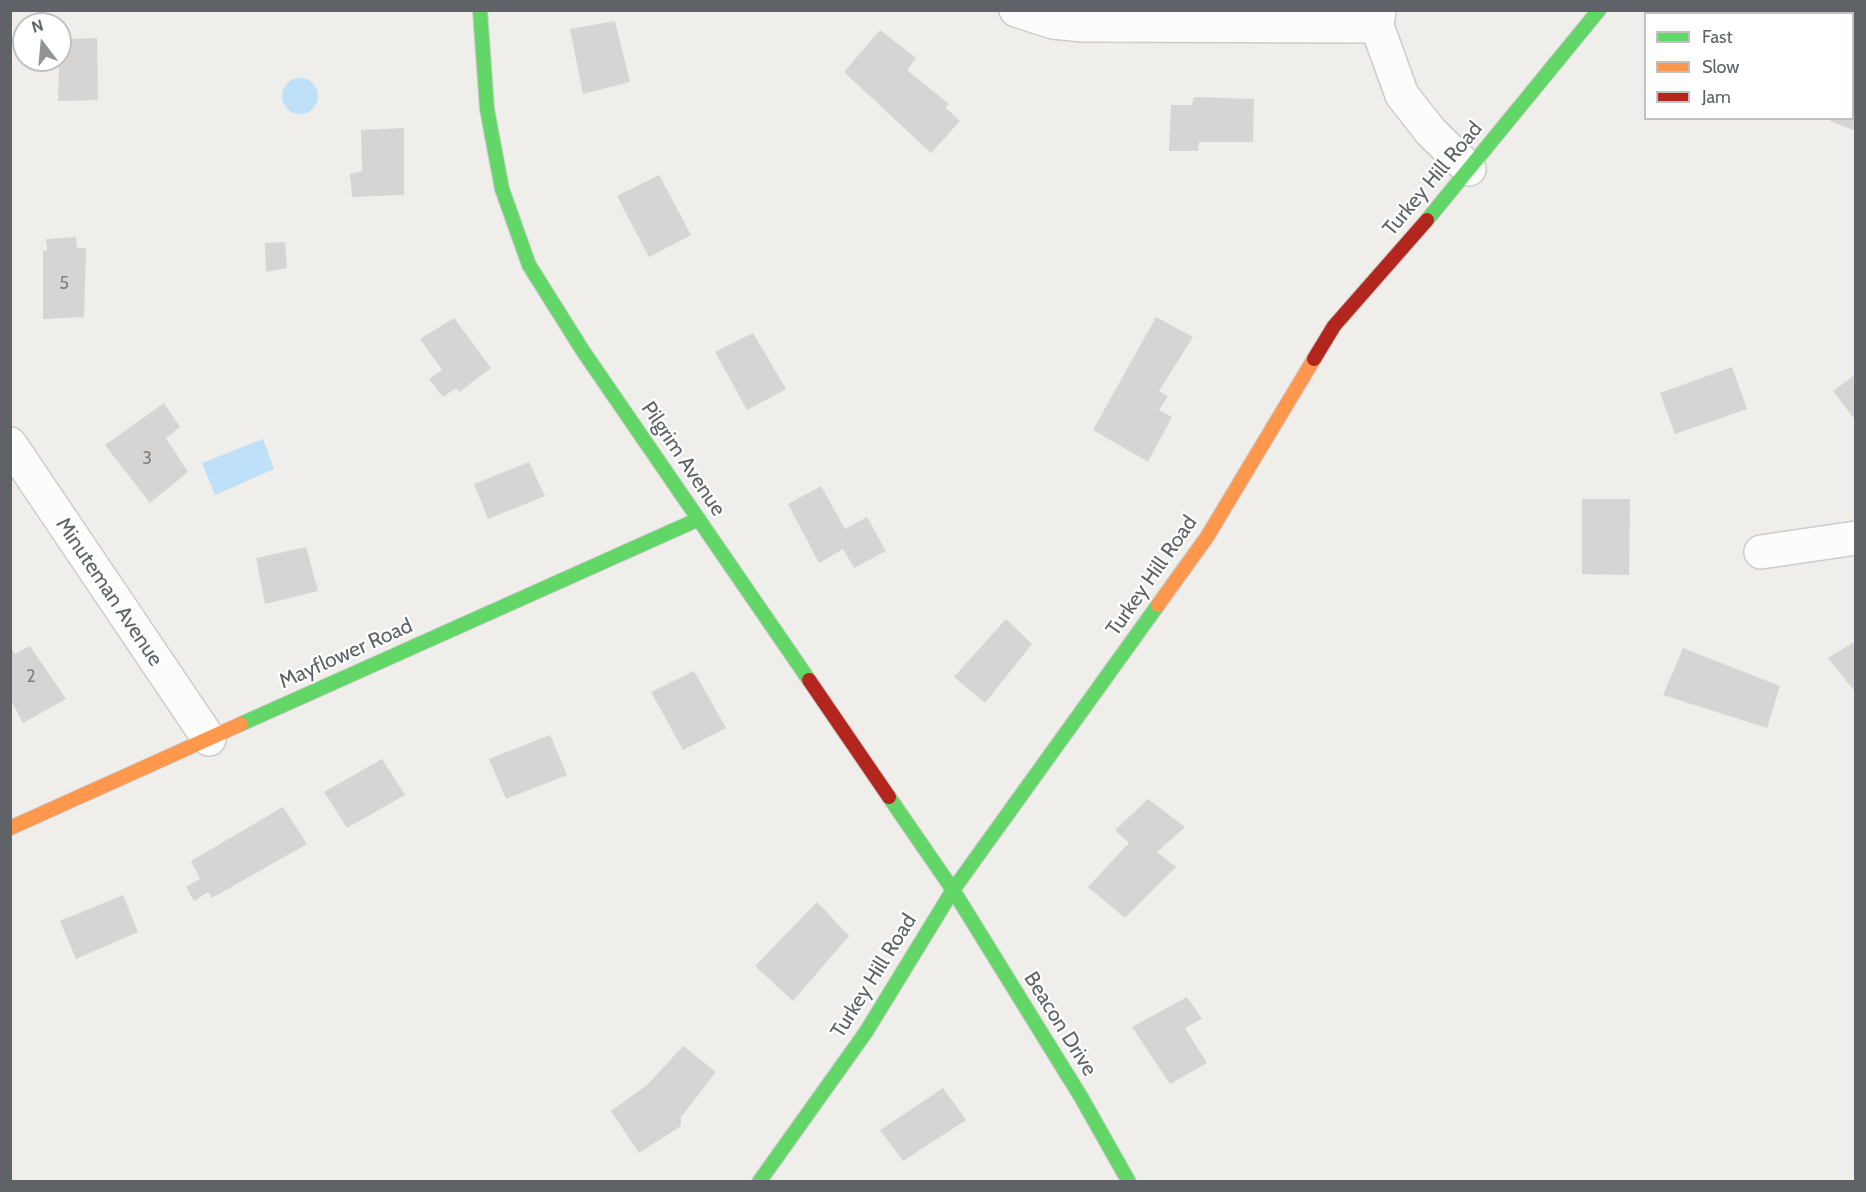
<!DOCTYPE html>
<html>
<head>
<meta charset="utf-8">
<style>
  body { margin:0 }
  #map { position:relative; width:1866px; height:1192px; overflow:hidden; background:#efeeea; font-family:Cabin,sans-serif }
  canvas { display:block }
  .frame { position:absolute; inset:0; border:12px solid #5f6368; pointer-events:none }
  .legend { position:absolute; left:1644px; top:12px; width:210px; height:108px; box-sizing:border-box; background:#fff; border:2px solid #bfc1c3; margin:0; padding:8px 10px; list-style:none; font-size:18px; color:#5f6368 }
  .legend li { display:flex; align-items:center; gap:12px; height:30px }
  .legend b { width:30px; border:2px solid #bfc1c3 }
  .north { position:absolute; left:12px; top:12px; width:60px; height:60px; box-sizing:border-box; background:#fff; border:2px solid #bfc1c3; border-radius:50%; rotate:344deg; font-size:16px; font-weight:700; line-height:24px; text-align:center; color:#5f6368 }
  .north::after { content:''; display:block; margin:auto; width:21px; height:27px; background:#919496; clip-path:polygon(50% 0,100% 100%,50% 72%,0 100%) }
</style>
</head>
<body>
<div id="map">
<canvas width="1866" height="1192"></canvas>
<div class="frame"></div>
<ul class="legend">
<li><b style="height:8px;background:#63d668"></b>Fast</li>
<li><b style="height:8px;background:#ff974d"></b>Slow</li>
<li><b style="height:8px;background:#b3261e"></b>Jam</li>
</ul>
<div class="north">N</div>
</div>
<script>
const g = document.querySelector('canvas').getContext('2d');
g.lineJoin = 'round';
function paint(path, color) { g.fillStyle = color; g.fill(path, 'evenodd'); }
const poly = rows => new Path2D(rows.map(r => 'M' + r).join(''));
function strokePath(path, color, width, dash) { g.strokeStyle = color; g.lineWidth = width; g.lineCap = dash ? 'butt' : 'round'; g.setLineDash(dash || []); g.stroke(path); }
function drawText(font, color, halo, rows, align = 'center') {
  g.font = font + ' Cabin,sans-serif'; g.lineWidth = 4.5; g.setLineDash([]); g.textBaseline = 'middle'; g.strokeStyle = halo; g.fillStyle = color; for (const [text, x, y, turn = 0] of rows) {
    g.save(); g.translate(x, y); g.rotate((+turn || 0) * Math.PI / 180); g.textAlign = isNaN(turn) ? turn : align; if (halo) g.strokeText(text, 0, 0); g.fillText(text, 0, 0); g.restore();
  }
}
const water = poly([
  '282 96a18 18 0 1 1 36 0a18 18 0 1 1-36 0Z',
  [263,439,274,469,215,495,202,463]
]);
const building = poly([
  [1729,10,1813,10,1811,14,1734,14],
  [615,21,630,82,583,94,570,29],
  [880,30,916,58,907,70,949,104,945,107,960,121,931,153,844,72],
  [97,38,98,100,58,101,60,39],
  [1856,64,1856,131,1830,121,1831,118,1852,118,1852,71],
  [1194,97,1254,99,1253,142,1199,142,1198,151,1169,151,1171,105,1192,105],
  [404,128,404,195,352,197,350,174,362,171,361,130],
  [659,175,691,235,649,257,617,196],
  [76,237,77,248,86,248,84,317,43,319,43,251,47,250,46,239],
  [285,242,287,268,266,272,265,243],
  [1156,317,1193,337,1159,391,1168,396,1159,410,1172,417,1148,462,1093,430],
  [454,318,491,368,459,392,456,388,443,397,429,379,442,370,420,339],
  [753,333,786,389,747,410,715,352],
  [1732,367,1747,409,1675,434,1660,393],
  [1856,374,1856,421,1833,391],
  [164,403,180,427,166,438,188,472,150,503,105,445],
  [529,462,545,496,488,519,474,484],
  [821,486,845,529,867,517,886,551,854,568,843,549,819,563,788,504],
  [1582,499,1630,499,1629,575,1582,574],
  [306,547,318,591,265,604,256,558],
  [1006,619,1032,644,985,703,954,677],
  [1856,641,1856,693,1828,658],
  [30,646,66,699,23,723,10,699,10,647,15,654],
  [1683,648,1780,686,1767,728,1663,695],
  [694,671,726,728,683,750,651,692],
  [550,735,567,775,506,799,489,759],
  [382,759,405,795,347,828,324,792],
  [1148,799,1185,827,1157,852,1176,867,1125,918,1088,887,1129,843,1115,830],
  [283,807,307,844,212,898,208,892,194,901,186,887,200,879,191,861],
  [123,895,138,932,76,959,60,921],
  [817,902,849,936,793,1001,755,966],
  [1187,997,1202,1019,1185,1028,1207,1063,1170,1084,1132,1027],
  [683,1046,716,1072,681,1117,681,1126,639,1153,611,1111,647,1085],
  [943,1088,966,1120,903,1161,880,1130]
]);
const street = poly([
  [1016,10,1053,22,1083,25,1377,26],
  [1379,10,1377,26,1402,95,1431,132,1469,169],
  [10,444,209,739],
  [1761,552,1856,538]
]);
const fast = poly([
  [480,10,487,109,502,189,529,265,583,351,809,680],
  [1427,220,1599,10],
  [241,724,699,519],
  [889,797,953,890,1081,1097,1129,1182],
  [759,1182,866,1032,953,890,1158,605]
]);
const slow = poly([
  [1158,605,1207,537,1314,359],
  [10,828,241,724]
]);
const jam = poly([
  [1314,359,1334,326,1427,220],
  [809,680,889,797]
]);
const numberNames = [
  ["5",64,284],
  ["3",147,459],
  ["2",31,677]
];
const streetNames = [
  ["Turkey Hill Road",1433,179,-50],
  ["Pilgrim Avenue",683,459,56],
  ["Turkey Hill Road",1152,576,-55],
  ["Minuteman Avenue",109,592,56],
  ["Mayflower Road",346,654,-24],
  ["Turkey Hill Road",874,976,-58],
  ["Beacon Drive",1060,1024,58]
];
paint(water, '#bfe0f9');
paint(building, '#d6d5d3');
strokePath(street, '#cbcccc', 36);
strokePath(fast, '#cacacb', 16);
strokePath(slow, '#cacacb', 16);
strokePath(jam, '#cacacb', 16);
strokePath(street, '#fdfcfc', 33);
strokePath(fast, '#63d668', 14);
strokePath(slow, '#ff974d', 14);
strokePath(jam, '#b3261e', 14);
drawText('18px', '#7e8184', null, numberNames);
drawText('21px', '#5f6368', '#fff', streetNames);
</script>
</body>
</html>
